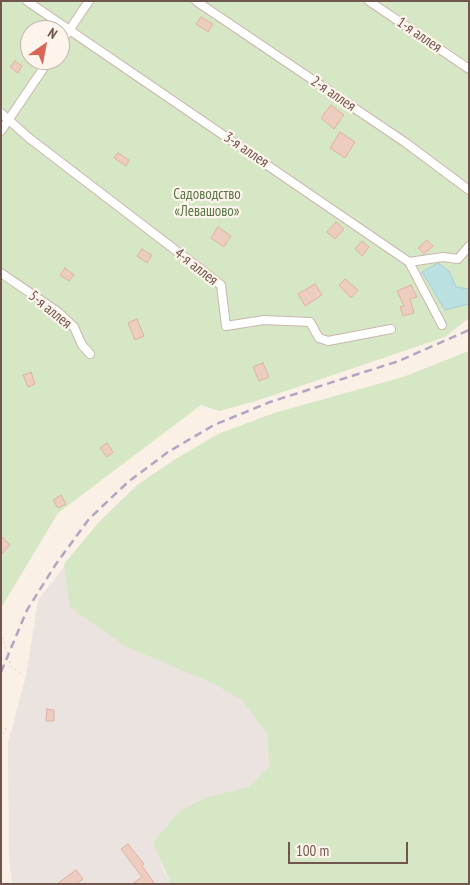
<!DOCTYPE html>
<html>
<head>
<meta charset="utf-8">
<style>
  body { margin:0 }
  #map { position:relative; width:470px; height:885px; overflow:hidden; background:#faf0e5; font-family:"PT Sans Narrow",sans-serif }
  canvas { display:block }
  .frame { position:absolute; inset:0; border:2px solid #71564d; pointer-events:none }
  .north { position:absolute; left:20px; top:20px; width:50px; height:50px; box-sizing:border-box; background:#fdf4eb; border:1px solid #c5b5ac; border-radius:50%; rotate:33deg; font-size:14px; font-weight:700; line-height:20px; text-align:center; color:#71564d }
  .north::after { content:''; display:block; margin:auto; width:18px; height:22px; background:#da6554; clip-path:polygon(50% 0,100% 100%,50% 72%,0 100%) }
  .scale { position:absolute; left:288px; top:842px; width:120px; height:22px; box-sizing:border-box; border:2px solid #71564d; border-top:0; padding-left:6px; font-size:15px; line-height:18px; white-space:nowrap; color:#71564d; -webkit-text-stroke:4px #fdf4eb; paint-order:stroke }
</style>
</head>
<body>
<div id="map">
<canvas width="470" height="885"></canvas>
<div class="frame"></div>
<div class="north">N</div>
<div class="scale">100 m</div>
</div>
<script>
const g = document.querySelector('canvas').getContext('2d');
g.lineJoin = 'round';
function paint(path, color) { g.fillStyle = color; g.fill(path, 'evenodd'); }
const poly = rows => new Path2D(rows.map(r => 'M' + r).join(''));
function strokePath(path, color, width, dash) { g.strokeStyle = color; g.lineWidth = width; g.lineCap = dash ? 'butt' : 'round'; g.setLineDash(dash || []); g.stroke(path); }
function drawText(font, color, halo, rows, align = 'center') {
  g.font = font + ' "PT Sans Narrow",sans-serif'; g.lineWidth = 4.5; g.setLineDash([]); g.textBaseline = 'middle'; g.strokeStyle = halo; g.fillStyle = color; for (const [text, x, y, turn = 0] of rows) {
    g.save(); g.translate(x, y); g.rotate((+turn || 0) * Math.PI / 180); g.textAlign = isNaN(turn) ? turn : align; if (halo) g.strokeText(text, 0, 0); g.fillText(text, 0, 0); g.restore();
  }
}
const industrial = poly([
  [81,546,266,706,275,769,161,865,171,884,12,884,9,857,8,743,26,676,38,600]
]);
const green = poly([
  [1,1,469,1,469,318,445,337,256,401,219,411,201,405,58,513,1,608],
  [30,30,60,30,60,60,30,60],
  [469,351,469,884,171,884,153,843,179,812,205,798,249,787,269,766,268,735,242,700,212,683,125,646,70,607,64,564,99,522,137,485,174,460,218,434,274,413,403,377]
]);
const water = poly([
  [438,263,449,271,456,287,469,289,469,304,445,310,422,272,438,263]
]);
const building = poly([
  [201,17,213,24,208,32,196,24,201,17],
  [15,61,22,66,18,73,10,67,15,61],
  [331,105,344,115,334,129,321,118,331,105],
  [340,132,355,142,345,158,330,148,340,132],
  [118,153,129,160,126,166,114,158,118,153],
  [336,222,344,229,335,239,327,232,336,222],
  [218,227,231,236,224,247,211,238,218,227],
  [427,240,433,246,424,254,418,248,427,240],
  [362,241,369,247,362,256,355,249,362,241],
  [142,249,152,255,147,263,137,256,142,249],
  [65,268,74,275,69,281,60,275,65,268],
  [345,279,358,290,351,298,339,285,345,279],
  [315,284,322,295,305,306,298,294,315,284],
  [411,285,417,297,410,299,414,313,403,316,400,307,404,306,397,291,411,285],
  [137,319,144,336,135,340,128,323,137,319],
  [263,363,269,377,259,381,253,367,263,363],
  [31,372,35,384,28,387,23,375,31,372],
  [107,443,113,452,107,457,100,448,107,443],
  [61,495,66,504,58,508,53,500,61,495],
  [1,536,10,545,1,555,1,536],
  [47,709,54,710,54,721,46,721,47,709],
  [128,844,144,864,142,866,155,884,132,884,142,877,121,849,128,844],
  [76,870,83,879,76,884,57,884,76,870]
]);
const path = poly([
  [1,633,11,666,23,676],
  [1,726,6,729,1,737],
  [1,877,2,884]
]);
const minor = poly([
  [27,1,409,262,443,257,458,259,469,246],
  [196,1,406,143,469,190],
  [369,1,469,69],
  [60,44,89,1],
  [1,113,29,138,221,285,226,326,264,320,310,322,319,338,328,341,391,329],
  [1,131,49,60],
  [409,262,442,325],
  [1,273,58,312,74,327,82,345,90,354]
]);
const rail = poly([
  [1,672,27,610,56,564,89,519,128,482,168,452,214,425,270,402,399,361,469,330]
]);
const streetNames = [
  ["1-я аллея",419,35,34],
  ["2-я аллея",333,94,34],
  ["3-я аллея",246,150,34],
  ["4-я аллея",196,267,38],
  ["5-я аллея",50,310,39]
];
const parkNames = [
  ["Садоводство",207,195],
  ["«Левашово»",207,212]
];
paint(industrial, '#ebe3df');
paint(green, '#d6e7c5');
paint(water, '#bbe0e2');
strokePath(water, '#a3d0d3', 1);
paint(building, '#edcdbf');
strokePath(building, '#dfb2a1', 1);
strokePath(minor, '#cbb7ad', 10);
strokePath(path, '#d2b0a3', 1, [1, 4]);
strokePath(minor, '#fff', 8);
strokePath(rail, '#b2a5c3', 2.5, [8, 5]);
drawText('15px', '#71564d', '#fdf4eb', streetNames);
drawText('15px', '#597645', '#fdf4eb', parkNames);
</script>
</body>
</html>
